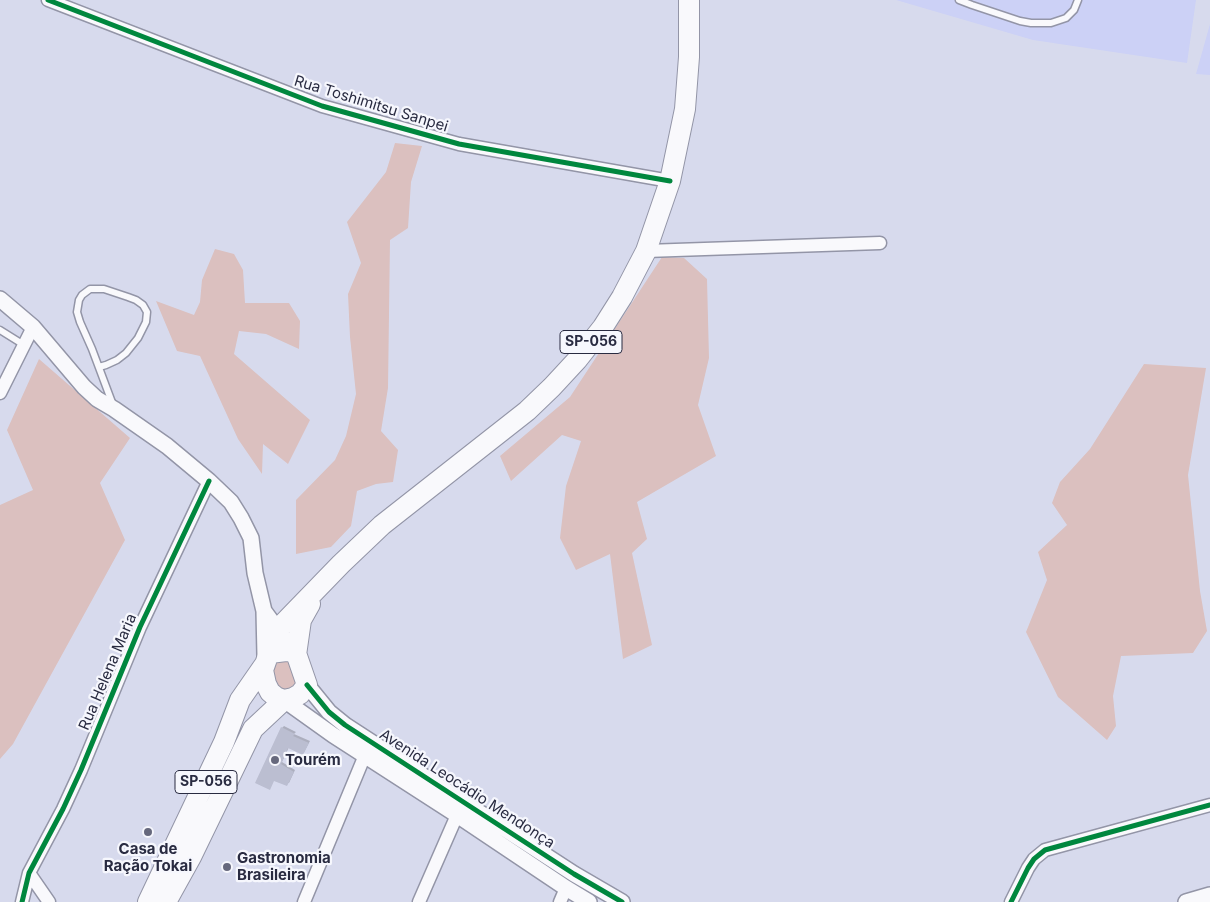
<!DOCTYPE html>
<html>
<head>
<meta charset="utf-8">
<style>
  body { margin:0 }
  canvas { display:block; background:#d7daed }
</style>
</head>
<body>
<canvas width="1210" height="902"></canvas>
<script>
const g = document.querySelector('canvas').getContext('2d');
g.lineJoin = 'round';
function paint(path, color) { g.fillStyle = color; g.fill(path, 'evenodd'); }
const poly = rows => new Path2D(rows.map(r => 'M' + r).join(''));
function strokePath(path, color, width, dash) { g.strokeStyle = color; g.lineWidth = width; g.lineCap = dash ? 'butt' : 'round'; g.setLineDash(dash || []); g.stroke(path); }
function drawText(font, color, halo, rows, align = 'center') {
  g.font = font + ' Inter,sans-serif'; g.lineWidth = 4.5; g.setLineDash([]); g.textBaseline = 'middle'; g.strokeStyle = halo; g.fillStyle = color; for (const [text, x, y, turn = 0] of rows) {
    g.save(); g.translate(x, y); g.rotate((+turn || 0) * Math.PI / 180); g.textAlign = isNaN(turn) ? turn : align; if (halo) g.strokeText(text, 0, 0); g.fillText(text, 0, 0); g.restore();
  }
}
const built = poly([
  [896,0,1196,0,1187,63,1033,40],
  [1210,24,1210,75,1196,74]
]);
const green = poly([
  [395,143,422,146,411,182,408,228,390,240,388,388,381,431,398,450,393,482,376,484,357,491,351,526,331,547,296,554,296,500,335,460,346,436,356,394,350,337,348,294,361,263,347,222,386,172],
  [215,249,234,254,243,270,245,303,289,303,300,321,299,349,266,334,239,331,234,354,310,420,288,464,263,444,262,474,238,439,200,356,177,351,156,301,194,315,200,302,202,280],
  [662,257,684,258,707,279,709,358,698,405,716,456,637,502,647,539,632,553,652,645,623,659,610,554,576,570,560,538,566,486,581,441,562,435,511,481,500,456,570,397],
  [39,359,130,438,100,483,125,540,13,744,0,759,0,505,33,490,7,430],
  [1144,364,1206,368,1188,475,1200,591,1207,631,1193,653,1121,656,1113,696,1116,726,1107,740,1058,697,1026,632,1047,580,1038,552,1067,525,1052,503,1060,482,1090,449],
  [278,658,289,660,296,674,296,684,289,693,273,684,273,663]
]);
const shadow = poly([
  [284,726,296,732,294,734,310,741,304,752,289,747,282,762,295,770,289,783,274,780,282,728]
]);
const building = poly([
  [281,727,295,734,293,736,309,743,303,755,288,748,281,764,294,772,287,786,274,781,270,790,255,783]
]);
const service = poly([
  [959,0,972,5,1020,21,1031,23,1051,23,1066,18,1074,10,1078,0],
  [0,330,24,345],
  [99,367,106,365,117,360,126,353,138,338,146,322,147,312,143,305,136,300,128,297,104,289,90,289,82,295,79,300,77,312,80,322,92,349,113,405]
]);
const minor = poly([
  [48,0,322,106,459,144,670,181],
  [646,251,880,243],
  [0,393,33,327],
  [29,873,49,902],
  [22,902,29,873,63,809,81,770,140,627,209,481],
  [304,902,365,755],
  [419,902,461,806],
  [560,902,566,888],
  [1011,902,1028,868,1034,859,1045,850,1210,805]
]);
const tertiary = poly([
  [0,299,33,327,84,387,97,399,114,409,167,446,209,481,231,502,241,518,251,538,255,573,264,611],
  [265,656,264,611,297,656],
  [307,685,329,712,345,725,574,874,622,902],
  [284,700,333,735,457,815,566,888,589,902],
  [1186,902,1210,895]
]);
const primary = poly([
  [270,653,286,651,292,652,297,656,307,685,300,694,293,698,284,700,276,697,270,692,266,684,263,670,277,630,341,564,382,525,527,411,552,387,577,360,603,327,622,297,646,251,670,181,685,109,689,57,689,0],
  [296,655,301,620,310,604],
  [148,902,224,742,240,700,265,664],
  [166,902,191,857,253,729,284,700]
]);
const cycleway = poly([
  [48,0,322,106,459,144,670,181],
  [307,685,329,712,345,725,574,874,622,902],
  [22,902,29,873,63,809,81,770,140,627,209,481],
  [1011,902,1028,868,1034,859,1045,850,1210,805]
]);
const markers = [
  [275,760,5,"#66687d"],
  [148,832,5,"#66687d"],
  [227,867,5,"#66687d"]
];
const shields = [
  [591,342,62],
  [206,782,62]
];
const shieldNames = [
  ["SP-056",591,342],
  ["SP-056",206,782]
];
const streetNames = [
  ["Rua Toshimitsu Sanpei",371,104,17],
  ["Rua Helena Maria",108,672,-67],
  ["Avenida Leocádio Mendonça",467,789,33]
];
const poiNames = [
  ["Tourém",285,760],
  ["Casa de",148,849,"center"],
  ["Ração Tokai",148,866,"center"],
  ["Gastronomia",237,858],
  ["Brasileira",237,875]
];
paint(built, '#ccd1f6');
paint(green, '#dbc0bf');
paint(shadow, '#0003');
paint(building, '#bbbed1');
strokePath(service, '#9395a7', 9);
strokePath(minor, '#9395a7', 15);
strokePath(tertiary, '#9395a7', 18);
strokePath(primary, '#9395a7', 22);
strokePath(service, '#f9f9fc', 6);
strokePath(minor, '#f9f9fc', 12);
strokePath(tertiary, '#f9f9fc', 15);
strokePath(primary, '#f9f9fc', 20);
strokePath(cycleway, '#00873e', 5);
for (const [x, y, r, color] of markers) { const dot = new Path2D(); dot.arc(x, y, r, 0, 2 * Math.PI); g.fillStyle = color; g.fill(dot); strokePath(dot, '#f6f7fd', 2); }
for (const [x, y, w] of shields) { const box = new Path2D(); box.roundRect(x - w / 2, y - 11.5, w, 23, 4); g.fillStyle = '#f6f7fd'; g.fill(box); strokePath(box, '#292b41', 1); }
drawText('bold 14px', '#292b41', null, shieldNames);
drawText('15px', '#292b41', '#f6f7fd', streetNames);
drawText('bold 15px', '#292b41', '#f6f7fd', poiNames, 'left');
</script>
</body>
</html>
